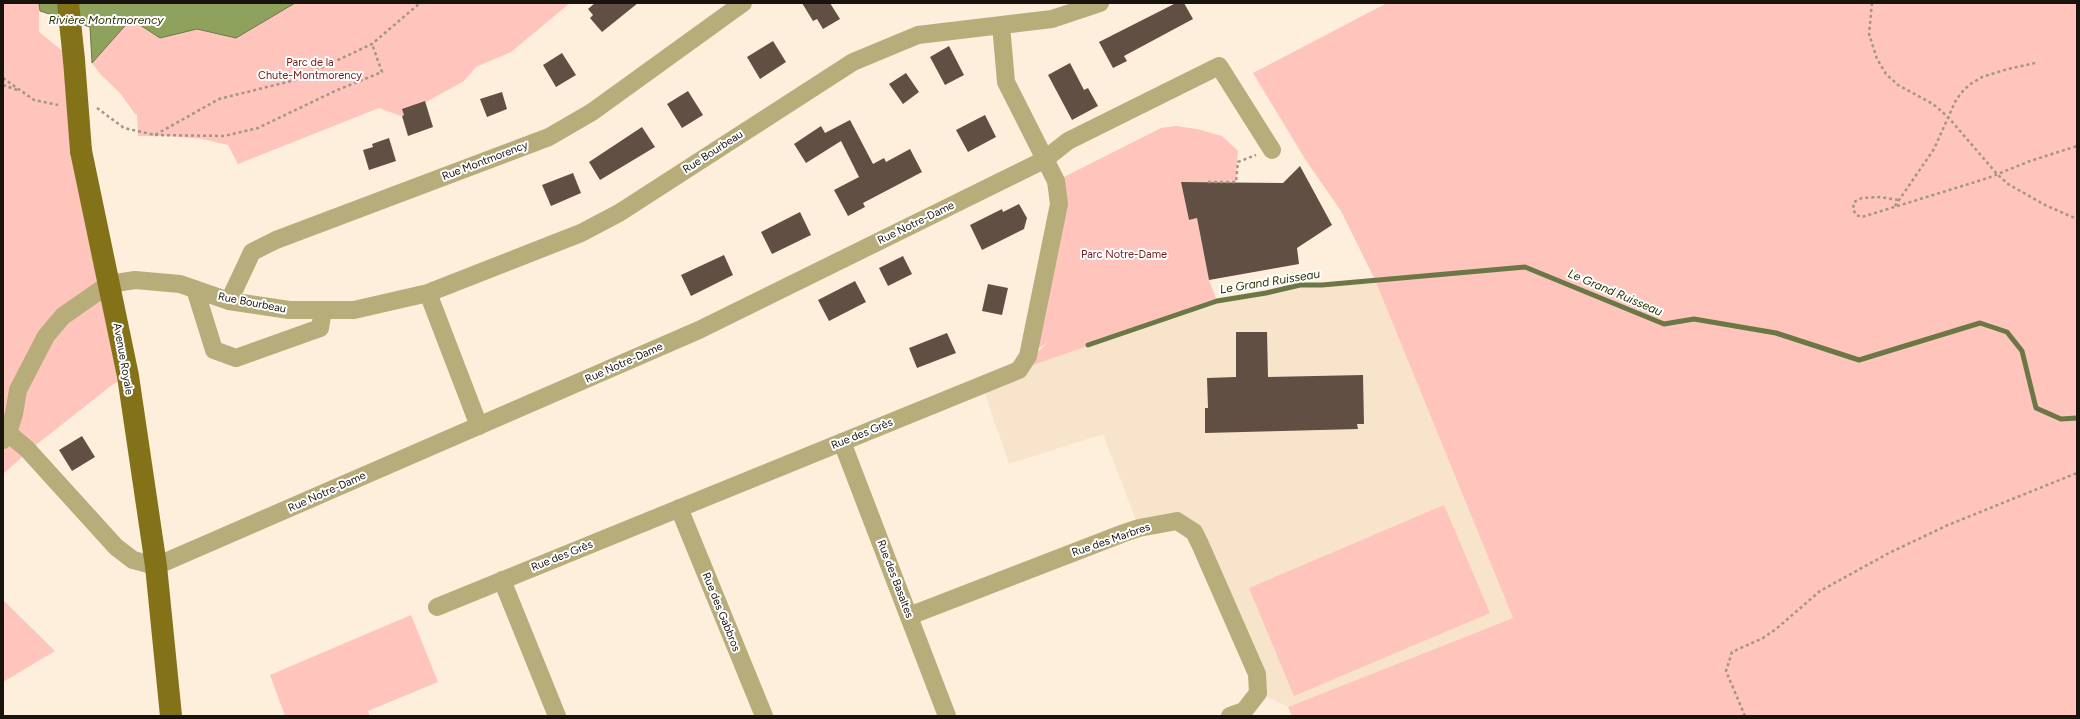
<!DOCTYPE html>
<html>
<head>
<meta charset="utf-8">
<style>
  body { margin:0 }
  #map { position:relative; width:2080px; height:719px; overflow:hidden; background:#fdefdc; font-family:Figtree,sans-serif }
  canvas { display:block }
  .frame { position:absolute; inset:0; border:4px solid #18130c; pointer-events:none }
</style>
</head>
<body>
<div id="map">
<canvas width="2080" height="719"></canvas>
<div class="frame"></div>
</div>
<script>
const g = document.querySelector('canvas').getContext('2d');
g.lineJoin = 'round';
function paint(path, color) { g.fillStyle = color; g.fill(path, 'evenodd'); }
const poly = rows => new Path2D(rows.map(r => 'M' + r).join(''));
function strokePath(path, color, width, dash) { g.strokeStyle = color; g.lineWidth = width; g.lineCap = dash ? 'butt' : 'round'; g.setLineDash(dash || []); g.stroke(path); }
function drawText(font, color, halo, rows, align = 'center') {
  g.font = font + ' Figtree,sans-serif'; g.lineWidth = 4; g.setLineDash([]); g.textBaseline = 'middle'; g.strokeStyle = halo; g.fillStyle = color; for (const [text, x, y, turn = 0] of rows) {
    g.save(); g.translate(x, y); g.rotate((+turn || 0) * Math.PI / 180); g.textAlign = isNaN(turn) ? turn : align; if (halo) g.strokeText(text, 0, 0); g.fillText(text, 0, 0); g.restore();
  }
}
const built = poly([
  [1375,280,1513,618,1288,707,1258,693,1200,544,1177,521,1139,528,1103,434,1009,464,982,385,1019,370,1217,301,1266,293,1300,285]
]);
const green = poly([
  [3,3,39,3,39,32,74,60,128,376,112,385,36,445,3,474],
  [295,3,570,3,511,52,476,67,464,81,401,116,379,108,238,164,228,145,202,139,169,136,138,136,137,114,135,114,120,93,101,75,92,63,131,19,160,38,197,29,230,36,242,34],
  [1387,3,2077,3,2077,716,1292,716,1288,707,1513,618,1375,280,1341,211,1305,159,1253,73],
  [1176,126,1197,129,1222,136,1238,151,1236,182,1181,182,1189,220,1197,218,1209,280,1217,301,1019,370,1048,342,1028,356,1056,181,1161,128],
  [1444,505,1490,613,1294,696,1249,588],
  [3,600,55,651,3,682],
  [411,615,438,682,368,711,370,716,285,716,270,675]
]);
const water = poly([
  [39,3,295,3,236,38,197,29,160,38,131,19,92,63,90,27,40,11,39,3]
]);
const stream = poly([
  [1088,345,1217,301,1266,293,1300,285,1322,285,1525,267,1664,324,1694,319,1776,333,1859,360,1980,323,2007,332,2022,351,2036,408,2061,419,2077,418]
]);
const building = poly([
  [595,3,638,3,602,32,590,18,593,15,588,9],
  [802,3,830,3,840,19,823,29,817,19,813,21],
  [1176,3,1184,3,1193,19,1124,56,1127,61,1113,68,1099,42],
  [773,41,786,62,760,79,747,57],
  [949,46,964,75,945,85,930,57],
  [562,53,576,75,556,87,543,65],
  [1070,63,1084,90,1088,88,1098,106,1072,120,1048,75],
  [906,73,919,92,903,104,889,84],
  [688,91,703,115,682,128,667,104],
  [502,92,507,109,487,117,480,99],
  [425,101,433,127,408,136,402,116,404,115,402,109],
  [985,115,996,137,968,152,956,130],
  [850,120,873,164,884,158,886,162,910,149,922,172,863,203,865,207,848,216,834,190,859,177,841,141,806,163,794,144,821,126,825,133],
  [642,127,655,147,600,180,589,162],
  [389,138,396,161,369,170,363,150,373,147,372,144],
  [1300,166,1332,225,1297,248,1299,264,1209,280,1197,218,1189,220,1181,182,1283,183],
  [573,173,581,193,551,206,542,185],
  [1019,204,1027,218,1024,229,982,250,970,225,1002,209,1003,212],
  [800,212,811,235,772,254,761,232],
  [724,255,733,275,691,296,681,275],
  [903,256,912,274,888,286,879,268],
  [855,281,866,302,829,321,818,300],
  [988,284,1008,288,1002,315,982,311],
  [1236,332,1267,332,1268,377,1363,375,1364,424,1357,424,1358,429,1205,433,1205,408,1208,408,1207,378,1236,377],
  [947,333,956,353,917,368,909,348],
  [82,436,95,457,72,471,59,450]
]);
const path = poly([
  [1872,3,1869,34,1877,59,1886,74,1898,85,1933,104,1948,117,1997,174,2008,184,2045,205,2077,219],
  [3,78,34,100,58,105],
  [3,85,17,90],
  [97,108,124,128,155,135,219,99,295,80,372,44,420,3],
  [155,135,224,136,258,128,335,91,382,72,372,44],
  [1208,182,1236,182,1238,162,1256,155],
  [1898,200,1880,197,1862,198,1854,202,1853,209,1856,215,1862,217,1988,178,2030,161,2077,146],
  [1895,206,1934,149,1955,102,1961,93,1969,85,1982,77,2008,69,2035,63],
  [1745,716,1726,671,1732,652,1763,638,1776,629,1820,591,1889,553,1948,525,2077,473]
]);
const minor = poly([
  [195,289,214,350,236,358,320,328,323,310],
  [428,293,479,426],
  [229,301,252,252,276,240,549,137,592,112,743,3],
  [8,433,27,449,116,547,133,560,156,566,699,330,1044,160,1068,141,1219,66,1272,150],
  [3,440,8,433,14,414,18,390,46,336,63,316,109,284,135,280,180,284,229,301,289,310,354,310,428,293,581,233,619,213,853,62,918,35,1052,19,1100,3],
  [842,442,947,716],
  [679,508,764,716],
  [502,580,557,716],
  [437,607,1019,370,1028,356,1059,204,1056,181,1006,82,1001,25],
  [909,616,1124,533,1139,528,1177,521,1194,532,1200,544,1257,674,1258,693,1244,711,1230,716]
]);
const major = poly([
  [68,3,74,60],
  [81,151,128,376,156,566,171,716]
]);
const majorBridge = poly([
  [74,60,81,151]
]);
const parkNames = [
  ["Parc de la",310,63],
  ["Chute-Montmorency",310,76],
  ["Parc Notre-Dame",1124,255]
];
const streetNames = [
  ["Rue Bourbeau",713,152,-33],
  ["Rue Montmorency",485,161,-21],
  ["Rue Notre-Dame",916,223,-26],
  ["Rue Bourbeau",252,303,11],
  ["Avenue Royale",123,359,80],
  ["Rue Notre-Dame",624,363,-24],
  ["Rue des Grès",862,434,-22],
  ["Rue Notre-Dame",327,492,-24],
  ["Rue des Marbres",1111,540,-19],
  ["Rue des Grès",562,556,-22],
  ["Rue des Basaltes",895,579,69],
  ["Rue des Gabbros",721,612,68]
];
const waterNames = [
  ["Rivière Montmorency",106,20],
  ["Le Grand Ruisseau",1270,282,-9],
  ["Le Grand Ruisseau",1615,293,23]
];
paint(built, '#f7e4ca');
paint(green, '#ffc4bc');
paint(water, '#8fa25d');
strokePath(water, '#6b7745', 1);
strokePath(stream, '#6b7745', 5);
paint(building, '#614f44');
strokePath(path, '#a19688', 2.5, [3, 3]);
strokePath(minor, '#b7ad7a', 18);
strokePath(major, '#837218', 22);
strokePath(majorBridge, '#837218', 22);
drawText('11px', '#751b17', '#fff', parkNames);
drawText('11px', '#18130c', '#fff', streetNames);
drawText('italic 12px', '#2a3500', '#fff', waterNames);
</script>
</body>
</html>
